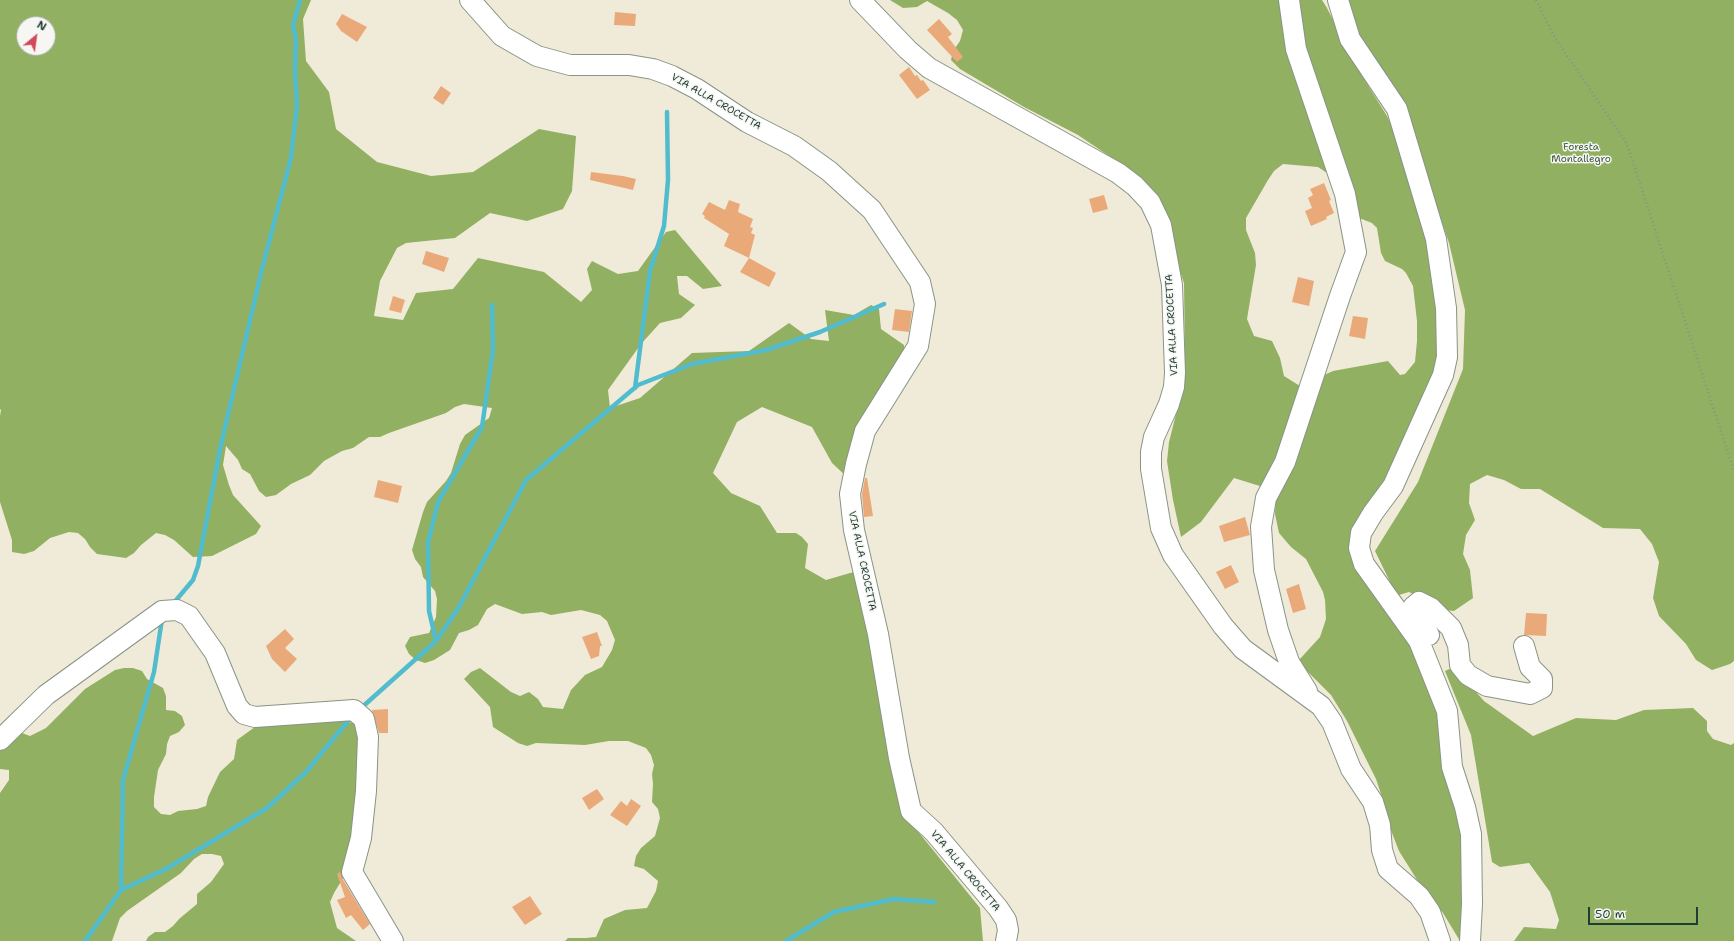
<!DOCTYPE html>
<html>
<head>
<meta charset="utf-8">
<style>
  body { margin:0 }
  #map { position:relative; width:1734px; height:941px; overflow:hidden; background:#f0ebd8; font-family:"Shantell Sans",sans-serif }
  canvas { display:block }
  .north { position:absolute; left:16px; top:16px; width:40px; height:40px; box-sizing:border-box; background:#f6f6f2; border:1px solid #a0aca6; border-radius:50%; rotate:29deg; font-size:11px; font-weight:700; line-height:16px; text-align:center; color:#1f3d34 }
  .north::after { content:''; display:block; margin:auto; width:14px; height:18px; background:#d1495b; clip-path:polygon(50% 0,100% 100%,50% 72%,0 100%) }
  .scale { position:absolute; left:1588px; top:907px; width:110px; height:18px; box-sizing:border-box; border:2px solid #1f3d34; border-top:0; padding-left:5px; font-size:12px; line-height:14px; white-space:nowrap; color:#1f3d34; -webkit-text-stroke:3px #f6f6f2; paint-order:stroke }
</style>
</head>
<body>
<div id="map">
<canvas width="1734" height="941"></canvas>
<div class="north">N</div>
<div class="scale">50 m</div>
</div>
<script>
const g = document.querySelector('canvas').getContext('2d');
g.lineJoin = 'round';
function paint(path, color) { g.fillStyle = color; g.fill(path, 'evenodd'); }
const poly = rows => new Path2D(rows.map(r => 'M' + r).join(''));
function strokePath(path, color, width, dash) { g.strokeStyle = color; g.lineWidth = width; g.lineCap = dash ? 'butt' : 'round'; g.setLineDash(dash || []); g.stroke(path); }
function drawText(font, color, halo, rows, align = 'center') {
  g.font = font + ' "Shantell Sans",sans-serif'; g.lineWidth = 3; g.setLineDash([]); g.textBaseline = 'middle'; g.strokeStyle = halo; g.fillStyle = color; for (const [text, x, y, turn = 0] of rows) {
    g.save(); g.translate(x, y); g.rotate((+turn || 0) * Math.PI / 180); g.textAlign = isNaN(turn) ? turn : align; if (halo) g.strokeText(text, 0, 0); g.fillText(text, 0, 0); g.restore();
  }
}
const forest = poly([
  [0,0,311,0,303,19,306,61,329,92,336,129,377,162,431,176,473,172,539,129,576,136,572,191,563,209,527,221,490,213,455,238,406,243,397,248,380,281,374,316,403,320,416,293,453,289,478,258,544,272,581,302,592,290,587,269,592,261,618,274,638,271,666,232,675,230,722,286,703,289,687,276,677,276,679,294,695,305,681,318,660,323,641,344,608,390,610,408,640,398,692,353,749,351,789,323,811,339,829,341,825,310,854,315,871,305,879,309,881,329,904,345,905,354,848,478,832,463,812,427,762,407,737,422,713,473,731,493,760,506,777,533,796,533,802,537,808,544,805,568,826,580,857,571,912,824,980,908,983,941,565,941,568,938,586,938,596,937,604,919,625,910,647,908,656,891,658,881,644,869,634,866,636,856,641,848,655,836,660,818,658,809,652,802,653,784,652,774,654,765,651,755,646,748,628,741,609,741,585,745,536,743,527,746,518,743,493,727,490,707,464,679,471,672,480,668,511,692,520,696,529,692,538,699,543,707,563,709,571,690,585,675,602,667,612,650,615,640,607,621,600,615,581,610,551,615,542,612,522,614,495,604,487,609,478,625,469,630,459,633,450,650,434,660,425,663,416,660,409,654,405,646,410,637,429,633,436,617,437,599,435,591,423,577,421,567,415,559,412,550,423,512,427,502,446,481,451,473,460,444,465,435,489,418,492,408,464,404,455,407,446,413,389,433,380,437,369,437,353,448,342,451,324,461,310,475,291,484,276,495,266,497,259,491,250,474,242,469,238,460,226,446,223,465,229,485,233,495,261,526,256,534,212,556,193,557,174,540,165,535,156,533,141,545,134,553,126,558,97,554,90,547,85,539,78,533,69,532,50,538,34,551,24,554,12,552,12,540,0,502,0,416,1,410,0,409],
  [24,24,48,24,48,48,24,48],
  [890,0,1322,0,1327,8,1357,68,1387,116,1410,170,1432,248,1441,362,1390,477,1351,539,1414,651,1439,718,1446,778,1457,817,1463,844,1462,941,1460,941,1443,913,1419,883,1399,851,1385,815,1382,797,1376,779,1347,721,1331,695,1305,669,1299,660,1320,637,1326,619,1325,600,1323,592,1306,559,1291,547,1279,533,1275,514,1276,491,1234,478,1201,522,1181,537,1173,500,1167,461,1169,442,1184,383,1185,363,1184,283,1175,257,1124,166,1078,135,1024,107,960,69,951,60,953,51,960,41,963,30,957,20,948,13,927,1,917,7,903,8],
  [1283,164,1318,167,1327,173,1354,216,1372,223,1377,228,1381,253,1385,261,1402,269,1406,273,1413,286,1417,321,1417,341,1415,362,1405,374,1400,375,1388,361,1333,371,1300,386,1284,376,1280,358,1272,341,1254,336,1247,319,1256,265,1255,253,1246,230,1246,218,1268,180,1274,171],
  [1347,0,1734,0,1734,661,1730,664,1712,670,1696,660,1686,644,1659,616,1653,598,1659,562,1652,544,1640,529,1603,528,1540,489,1521,489,1504,480,1487,475,1470,484,1469,503,1475,520,1466,535,1463,554,1470,570,1473,598,1454,611,1445,610,1409,592,1399,595,1393,588,1375,551,1418,482,1463,369,1465,310,1449,243,1404,108,1357,31],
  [1454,667,1484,701,1533,736,1576,718,1616,720,1644,710,1693,708,1707,721,1707,731,1713,739,1731,745,1734,743,1734,941,1514,941,1524,927,1556,929,1559,920,1550,892,1529,863,1500,867,1492,862,1471,735,1445,671],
  [124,668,133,668,142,671,147,679,163,688,166,696,166,710,175,711,182,716,185,725,179,732,170,736,167,744,166,754,158,770,154,797,154,807,161,814,170,815,178,811,197,809,206,806,208,797,220,772,234,759,237,740,259,724,345,721,353,723,360,730,362,775,348,870,334,893,330,902,337,928,356,941,146,941,148,937,155,932,165,932,173,926,179,919,197,904,197,894,211,882,224,864,221,856,212,854,202,854,194,859,181,873,127,911,120,918,112,941,0,941,0,793,9,780,9,770,0,769,0,749,22,733,30,736,46,728,85,689,115,670]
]);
const stream = poly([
  [635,388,650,271,664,226,668,180,667,112],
  [172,605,193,580,198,566,220,449,262,269,291,158,297,105,295,69,296,39,293,26,300,0],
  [436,641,429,611,428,543,438,502,482,427,493,350,492,305],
  [360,709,436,641,459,607,526,480,638,385,692,364,766,350,820,332,884,304],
  [121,890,123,780,154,672,162,619],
  [85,941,121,890,166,869,267,808,306,772,352,716],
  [786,941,834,912,894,899,934,902]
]);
const building = poly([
  [615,12,636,14,635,26,614,25],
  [342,14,367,27,357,42,341,31,336,24],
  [939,19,952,34,948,37,963,57,957,62,927,30],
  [909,67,915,76,917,75,921,81,923,80,930,90,917,99,899,75],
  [441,86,451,93,443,105,433,98],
  [591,172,623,176,636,179,633,190,590,180],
  [1324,183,1331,200,1329,201,1334,213,1326,217,1327,219,1311,226,1305,211,1312,208,1308,198,1313,195,1310,189],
  [1104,195,1108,209,1093,213,1089,199],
  [729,200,740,204,738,212,753,219,750,227,753,228,751,233,755,235,749,258,724,246,729,234,704,218,705,216,702,214,709,202,725,210],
  [426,251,449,258,444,272,422,264],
  [749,258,776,273,769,287,740,272],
  [1298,277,1314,281,1309,306,1292,302],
  [393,296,405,300,401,313,389,310],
  [895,309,912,311,909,332,892,330],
  [1353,316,1368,318,1365,339,1349,336],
  [865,478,867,478,873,516,864,517,862,494],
  [378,480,402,486,398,503,374,497],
  [1245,517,1250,535,1224,542,1219,526],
  [1231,565,1239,582,1225,589,1216,572],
  [1299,584,1306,609,1293,613,1286,589],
  [1526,613,1547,614,1546,636,1524,635],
  [285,629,294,639,285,648,297,659,285,672,272,659,266,646],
  [597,632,602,646,600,646,599,656,591,659,582,637],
  [388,709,388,733,379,733,372,710],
  [597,789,604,799,589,810,582,798],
  [631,799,641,806,627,826,610,815,621,801,627,806],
  [340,872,342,878,370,924,363,930,351,915,346,918,337,900,345,897,337,874],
  [530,896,542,914,525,925,512,907]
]);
const path = poly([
  [1536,0,1555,38,1627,144,1734,471]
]);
const minor = poly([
  [470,0,502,36,537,56,570,65,629,65,653,69,672,76,697,89,747,122,794,146,829,171,872,210,920,282,925,304,918,346,865,431,856,464,850,494,854,530,878,634,899,758,911,811,934,832,998,908,1006,920,1008,930,1006,941],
  [860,0,908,50,929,68,1118,173,1135,186,1150,202,1161,225,1172,285,1175,373,1174,387,1169,404,1154,437,1151,452,1151,469,1161,528,1173,555,1223,626,1243,649,1321,706,1332,722,1351,769,1373,802,1380,825,1382,850,1388,869,1419,896,1430,912,1440,941],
  [1289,0,1296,49,1345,194,1356,252,1340,296,1285,462,1266,498,1261,527,1264,570,1278,630,1289,662,1307,691],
  [1338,0,1350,39,1397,109,1436,239,1446,308,1447,357,1443,375,1393,486,1373,513,1361,533,1359,548,1364,564,1419,641,1447,711,1452,767,1465,807,1471,834,1472,904,1470,941],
  [1429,635,1413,607,1419,602,1431,608,1451,628,1458,645,1460,665,1468,675,1487,686,1530,694,1542,688,1542,679,1530,667,1524,646],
  [0,740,46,695,162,611,177,610,189,616,215,653,237,706,244,714,255,717,354,710,364,719,368,737,366,791,361,838,352,872,393,941]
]);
const streetNames = [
  ["VIA ALLA CROCETTA",716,102,30],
  ["VIA ALLA CROCETTA",1172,325,-93],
  ["VIA ALLA CROCETTA",862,561,78],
  ["VIA ALLA CROCETTA",965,871,50]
];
const parkNames = [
  ["Foresta",1581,147],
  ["Montallegro",1581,159]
];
paint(forest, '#91b062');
strokePath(stream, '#51bccd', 4.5);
paint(building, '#eaa978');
strokePath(minor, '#889486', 22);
strokePath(path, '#889486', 2.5, [1, 3]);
strokePath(minor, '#fff', 20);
drawText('10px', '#1f3d34', '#f6f6f2', streetNames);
drawText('10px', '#3d5a40', '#f6f6f2', parkNames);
</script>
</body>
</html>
